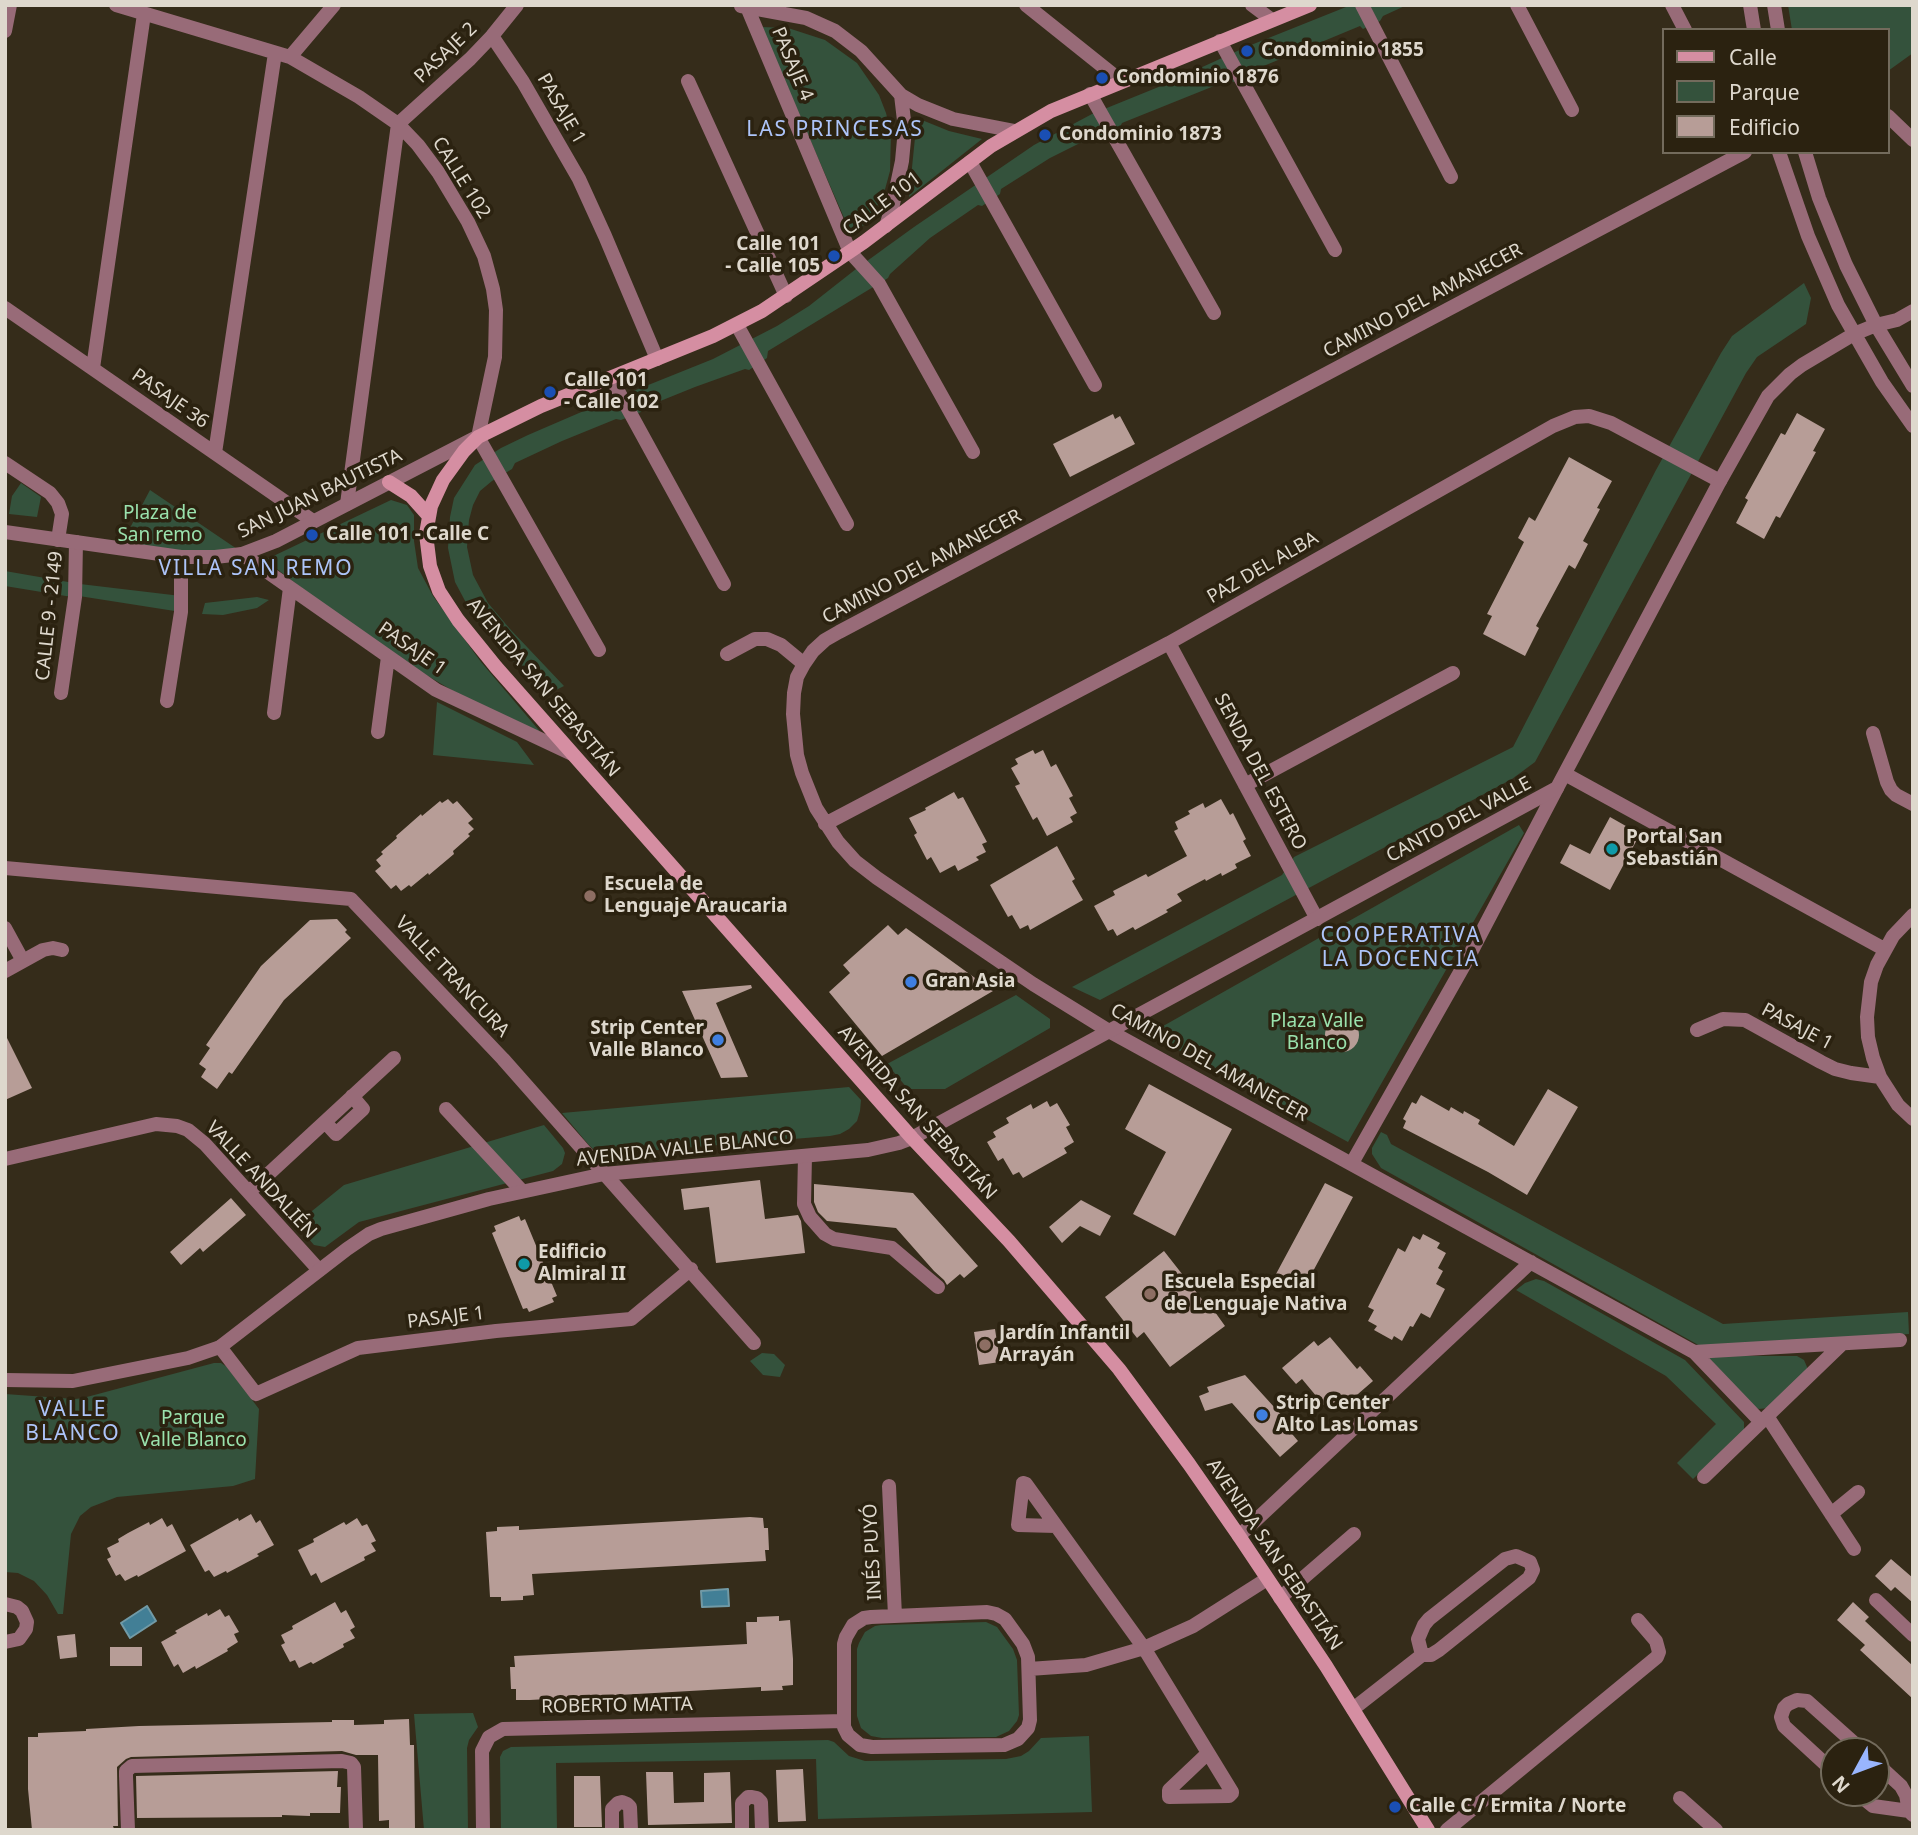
<!DOCTYPE html>
<html>
<head>
<meta charset="utf-8">
<style>
  body { margin:0 }
  #map { position:relative; width:1918px; height:1835px; overflow:hidden; background:#352c1a; font-family:"Noto Sans",sans-serif }
  canvas { display:block }
  .frame { position:absolute; inset:0; border:7px solid #ded8cd; pointer-events:none }
  .legend { position:absolute; left:1662px; top:28px; width:228px; height:126px; box-sizing:border-box; background:#2b2210; border:2px solid #736b5c; margin:0; padding:9px 12px; list-style:none; font-size:21px; color:#ded8cd }
  .legend li { display:flex; align-items:center; gap:14px; height:35px }
  .legend b { width:35px; border:2px solid #736b5c }
  .north { position:absolute; left:1820px; top:1737px; width:70px; height:70px; box-sizing:border-box; background:#2b2210; border:2px solid #736b5c; border-radius:50%; rotate:229deg; font-size:19px; font-weight:700; line-height:28px; text-align:center; color:#ded8cd }
  .north::after { content:''; display:block; margin:auto; width:24px; height:32px; background:#99b5fd; clip-path:polygon(50% 0,100% 100%,50% 72%,0 100%) }
</style>
</head>
<body>
<div id="map">
<canvas width="1918" height="1835"></canvas>
<div class="frame"></div>
<ul class="legend">
<li><b style="height:9px;background:#d58ea2"></b>Calle</li>
<li><b style="height:19px;background:#34523c"></b>Parque</li>
<li><b style="height:19px;background:#b79d97"></b>Edificio</li>
</ul>
<div class="north">N</div>
</div>
<script>
const g = document.querySelector('canvas').getContext('2d');
g.lineJoin = 'round';
function paint(path, color) { g.fillStyle = color; g.fill(path, 'evenodd'); }
const poly = rows => new Path2D(rows.map(r => 'M' + r).join(''));
function strokePath(path, color, width, dash) { g.strokeStyle = color; g.lineWidth = width; g.lineCap = dash ? 'butt' : 'round'; g.setLineDash(dash || []); g.stroke(path); }
function drawText(font, color, halo, rows, align = 'center') {
  g.font = font + ' "Noto Sans",sans-serif'; g.lineWidth = 7; g.setLineDash([]); g.textBaseline = 'middle'; g.strokeStyle = halo; g.fillStyle = color; for (const [text, x, y, turn = 0] of rows) {
    g.save(); g.translate(x, y); g.rotate((+turn || 0) * Math.PI / 180); g.textAlign = isNaN(turn) ? turn : align; if (halo) g.strokeText(text, 0, 0); g.fillText(text, 0, 0); g.restore();
  }
}
const green = poly([
  [1351,5,1407,5,1383,16,1380,21,1363,29,1360,26,1254,70,1251,74,1234,82,1229,80,1122,123,1120,127,1101,136,1096,135,1050,158,1001,189,1000,194,982,206,978,205,930,238,890,274,888,278,768,351,767,358,749,370,745,369,695,387,643,408,641,412,621,420,616,419,562,441,515,463,512,469,492,481,480,491,473,505,469,520,467,547,473,575,488,603,510,629,564,686,546,695,495,642,472,614,455,582,448,548,450,517,454,498,475,465,501,448,528,435,586,410,713,359,777,326,809,306,856,269,914,227,1034,145,1092,114,1161,86,1246,47],
  [1788,5,1913,5,1913,53,1888,71,1888,30,1792,30],
  [761,27,788,28,825,40,857,63,879,95,886,113,891,133,890,171,884,193,876,208,863,226,852,236],
  [917,118,949,131,982,139,909,197],
  [1804,283,1811,298,1806,324,1757,357,1746,373,1535,762,1512,779,1100,1000,1072,987,1282,875,1294,857,1513,747,1656,470,1721,353,1732,336],
  [21,483,41,497,37,517,9,514,12,496],
  [150,490,240,551,212,555,122,543],
  [391,500,407,505,414,515,414,541,418,568,433,596,481,662,543,735,472,702,411,666,348,623,265,560],
  [5,571,74,583,72,597,5,586],
  [80,584,181,596,181,612,79,596],
  [257,597,269,600,257,608,223,615,202,614,205,603],
  [437,702,517,742,534,765,433,755],
  [1519,825,1524,833,1348,1142,1149,1034],
  [1016,995,1050,1019,1050,1028,945,1089,908,1089,887,1064],
  [849,1087,861,1100,860,1111,857,1121,849,1129,840,1134,830,1136,609,1154,594,1150,588,1144,562,1113],
  [544,1125,563,1148,565,1153,562,1164,553,1171,359,1222,325,1247,314,1245,296,1224,344,1185],
  [1381,1132,1387,1135,1391,1144,1723,1324,1908,1312,1909,1334,1702,1347,1381,1168,1372,1154,1372,1148],
  [1536,1279,1544,1281,1685,1360,1744,1422,1744,1430,1693,1479,1677,1463,1716,1424,1666,1376,1516,1290,1525,1283],
  [762,1353,774,1354,785,1365,780,1377,763,1375,750,1361],
  [1712,1356,1797,1356,1804,1360,1807,1367,1807,1371,1768,1408,1759,1409,1754,1407,1709,1358],
  [214,1363,221,1363,227,1367,259,1409,255,1479,233,1486,117,1497,91,1507,80,1516,71,1534,63,1614,58,1614,47,1595,34,1581,18,1573,5,1572,5,1394,75,1399,83,1398],
  [986,1622,997,1627,1013,1649,1017,1660,1019,1715,1017,1721,1009,1731,996,1737,882,1738,871,1736,861,1728,857,1716,857,1649,859,1643,865,1632,875,1626,881,1625],
  [473,1713,478,1727,469,1740,467,1748,468,1830,424,1830,414,1714],
  [1089,1736,1092,1812,818,1819,816,1759,556,1763,557,1830,501,1830,500,1757,503,1751,511,1747,828,1740,834,1742,849,1756,865,1761,1006,1759,1021,1756,1029,1751,1041,1738]
]);
const water = poly([
  [728,1589,729,1606,702,1607,701,1591,728,1589],
  [147,1606,156,1621,130,1638,121,1623,147,1606]
]);
const building = poly([
  [1797,413,1825,429,1813,451,1816,452,1780,518,1776,516,1764,539,1736,523,1748,500,1745,498,1781,433,1785,435],
  [1113,414,1115,419,1120,416,1135,444,1070,477,1053,444],
  [1569,457,1612,481,1597,508,1600,509,1583,541,1588,544,1575,569,1569,565,1536,626,1539,628,1525,656,1483,634,1492,616,1487,614,1524,542,1518,538,1529,517,1535,521],
  [1033,750,1035,754,1043,750,1051,767,1056,764,1073,796,1069,798,1077,813,1070,817,1073,822,1047,836,1037,817,1033,820,1015,786,1020,784,1011,768,1018,764,1015,759],
  [954,792,958,799,963,797,987,842,982,844,986,852,976,857,979,860,958,871,955,865,940,873,931,857,927,860,914,835,917,833,909,818,926,810,925,808],
  [448,799,453,804,457,801,473,819,468,823,474,829,468,834,470,836,453,851,454,854,429,875,428,873,411,887,409,885,401,891,396,885,391,889,375,871,381,866,376,860,383,854,381,852,397,838,396,836,421,814,422,816,440,801,442,803],
  [1221,799,1230,815,1233,813,1246,839,1243,841,1251,856,1235,864,1237,868,1222,876,1221,873,1206,881,1205,879,1177,894,1182,901,1166,910,1168,912,1135,930,1133,927,1117,936,1113,929,1108,931,1094,906,1115,895,1113,891,1146,874,1148,877,1187,856,1174,831,1178,829,1175,822,1190,814,1188,811,1203,803,1205,808],
  [1610,817,1640,834,1610,890,1560,863,1570,844,1590,854],
  [1057,846,1075,879,1072,881,1083,900,1030,930,1028,925,1020,929,1012,915,1008,917,990,885],
  [337,919,347,930,345,932,351,938,284,1000,232,1074,229,1072,217,1089,201,1077,206,1069,199,1064,210,1048,206,1045,261,966,310,920],
  [888,925,898,935,906,928,993,991,882,1056,829,992,850,973,843,965],
  [751,985,752,988,716,1003,748,1077,721,1078,682,991],
  '1325 1035a17 17 0 1 1 34 0a17 17 0 1 1-34 0Z',
  [5,1034,32,1088,5,1100],
  [1149,1084,1232,1129,1175,1236,1133,1214,1166,1152,1125,1129],
  [1548,1089,1578,1107,1527,1195,1488,1172,1403,1128,1406,1121,1403,1119,1412,1102,1416,1104,1421,1095,1449,1111,1451,1107,1463,1114,1464,1111,1480,1120,1478,1124,1514,1146],
  [1047,1101,1050,1107,1057,1103,1070,1125,1066,1127,1074,1142,1064,1148,1067,1153,1023,1178,1019,1172,1013,1175,1003,1158,998,1161,987,1142,996,1137,993,1132,1009,1123,1006,1118,1031,1104,1033,1109],
  [760,1180,765,1219,798,1215,801,1221,805,1253,716,1263,709,1207,684,1210,681,1189],
  [1325,1183,1353,1197,1304,1288,1276,1274],
  [814,1184,913,1193,978,1266,964,1278,960,1274,947,1285,944,1280,934,1271,896,1228,827,1221,818,1212,814,1202],
  [231,1198,246,1215,203,1252,200,1248,181,1265,170,1252],
  [1081,1200,1111,1216,1100,1236,1080,1226,1062,1243,1049,1227],
  [519,1216,521,1221,525,1219,557,1296,552,1298,554,1302,529,1312,527,1308,523,1309,492,1233,496,1231,494,1226],
  [1423,1234,1440,1243,1437,1248,1446,1253,1438,1268,1443,1271,1436,1284,1445,1289,1430,1318,1421,1313,1413,1327,1410,1326,1402,1341,1394,1336,1392,1340,1374,1330,1377,1326,1368,1321,1374,1310,1368,1307,1398,1248,1405,1252,1413,1236,1420,1240],
  [1164,1251,1208,1307,1210,1305,1225,1326,1170,1367,1144,1332,1137,1338,1105,1297],
  [995,1329,1000,1362,979,1365,974,1332],
  [1330,1337,1357,1369,1360,1366,1373,1381,1343,1407,1337,1400,1327,1409,1302,1379,1296,1384,1282,1368,1314,1341,1318,1346],
  [1245,1375,1285,1419,1282,1422,1298,1441,1280,1457,1232,1403,1205,1411,1199,1396,1209,1392,1207,1387],
  [251,1514,256,1523,260,1520,274,1545,257,1554,259,1556,227,1573,226,1571,214,1577,209,1570,205,1572,190,1545,238,1518,239,1521],
  [750,1517,763,1518,764,1528,768,1528,769,1550,765,1550,766,1561,532,1574,534,1595,523,1596,523,1600,501,1601,501,1597,490,1597,486,1532,497,1531,497,1527,519,1526,519,1530],
  [162,1518,167,1527,172,1524,186,1551,138,1577,137,1575,125,1581,120,1574,116,1576,107,1559,111,1557,107,1548,119,1542,118,1539,128,1533,149,1522,150,1525],
  [357,1518,362,1526,367,1524,376,1541,371,1543,376,1551,364,1557,365,1560,321,1583,316,1573,311,1576,298,1550,314,1542,313,1539,324,1533,344,1522,346,1525],
  [1891,1559,1913,1578,1913,1603,1895,1587,1891,1591,1875,1576],
  [335,1602,341,1613,346,1610,355,1627,350,1630,355,1638,343,1644,344,1647,313,1664,311,1662,299,1668,295,1660,290,1662,281,1645,285,1643,281,1635,293,1629,292,1626],
  [1853,1602,1869,1617,1865,1621,1913,1666,1913,1699,1860,1650,1865,1645,1837,1620],
  [220,1609,225,1617,229,1615,239,1632,234,1634,238,1642,227,1649,228,1651,196,1669,195,1666,183,1673,178,1664,174,1667,161,1642,177,1633,175,1631,207,1613,208,1616],
  [779,1616,779,1621,790,1620,793,1659,793,1685,782,1686,783,1690,761,1691,761,1687,530,1700,516,1700,516,1689,511,1689,510,1667,515,1667,514,1656,747,1644,746,1622,757,1622,757,1617],
  [75,1634,77,1657,60,1659,57,1636],
  [110,1647,142,1647,142,1666,110,1666],
  [409,1719,410,1745,414,1745,415,1830,389,1830,389,1820,379,1821,378,1755,356,1755,342,1751,131,1757,126,1759,117,1767,118,1826,113,1826,114,1829,32,1830,28,1789,28,1737,38,1737,38,1733,86,1731,86,1729,139,1726,332,1722,332,1720,354,1720,354,1725,384,1724,384,1720],
  [803,1769,806,1821,778,1822,776,1770],
  [338,1771,337,1787,341,1787,340,1813,310,1813,310,1816,282,1815,282,1817,137,1818,136,1776],
  [646,1772,673,1772,674,1803,704,1802,704,1773,730,1772,732,1823,648,1825],
  [574,1776,600,1776,602,1827,574,1827]
]);
const minor = poly([
  [116,5,290,57,359,97,398,124,418,145,438,172,468,222,484,256,493,289,496,310,495,357,478,437,599,650],
  [1026,5,1121,81],
  [1252,5,1272,20],
  [1362,5,1451,177],
  [1517,5,1572,110],
  [1672,5,1685,30],
  [741,6,806,18,835,31,861,51,901,95,918,105,953,119,1015,131],
  [747,7,850,252,879,284,973,452],
  [5,31,10,5],
  [492,36,523,82,579,179,605,236,657,359],
  [1220,41,1335,250],
  [290,57,334,5],
  [688,81,786,296],
  [1090,94,1214,313],
  [1888,116,1913,140],
  [1745,152,839,632,825,640,813,651,804,664,797,677,794,693,793,714,797,755,802,773,816,808,838,842,855,861,877,878,1033,984,1109,1031,1694,1352,1761,1422],
  [970,162,1095,385],
  [886,226,893,204,902,161,905,129,901,95],
  [5,308,313,521],
  [737,325,847,524],
  [1876,325,1897,320,1913,311],
  [93,368,144,14],
  [611,378,724,584],
  [215,453,275,53],
  [5,463,50,493,58,503,62,514,58,540],
  [347,504,398,124,470,59,492,36,517,5],
  [242,554,436,690,572,754],
  [1169,643,1317,919],
  [727,654,755,639,767,639,781,645,804,664],
  [61,693,75,597,76,542],
  [167,701,181,612,181,557],
  [274,713,290,588],
  [378,732,388,657],
  [1873,733,1887,782,1891,790,1896,795,1913,804],
  [1565,774,1884,949],
  [1245,785,1453,673],
  [825,824,1169,643,1553,426,1575,417,1589,416,1611,423,1720,481],
  [5,868,351,899,503,1059,754,1343],
  [1913,915,1893,936,1877,965,1871,982,1867,1017,1868,1037,1873,1058,1880,1077,1898,1105,1913,1119],
  [5,928,23,961],
  [5,971,43,950,53,948,62,950],
  [1697,1030,1723,1019,1745,1020,1821,1062,1835,1069,1851,1073,1880,1077],
  [446,1109,522,1191],
  [325,1122,336,1134,363,1109,352,1096],
  [805,1156,804,1204,810,1217,825,1234,834,1239,892,1248,938,1287],
  [5,1159,156,1124,177,1126,188,1130,205,1144,319,1270],
  [1352,1163,1467,960,1557,788],
  [249,1192,394,1058],
  [220,1347,256,1394,358,1348,496,1331,631,1319,691,1269],
  [1694,1352,1900,1340],
  [1767,1416,1854,1549],
  [1704,1477,1841,1345],
  [889,1486,895,1616],
  [1831,1514,1858,1492],
  [1056,1526,1018,1525,1023,1483,1026,1484,1144,1648,1232,1792,1232,1793,1229,1796,1169,1797,1169,1790,1208,1753],
  [1239,1536,1531,1262],
  [1280,1598,1354,1534],
  [1876,1600,1913,1635],
  [5,1604,17,1607,22,1611,27,1622,26,1629,19,1639,5,1642],
  [987,1612,996,1614,1005,1619,1023,1644,1028,1657,1030,1720,1028,1728,1018,1739,1004,1745,872,1747,860,1745,848,1735,844,1727,844,1644,846,1637,853,1625,864,1618,871,1617,987,1612],
  [1029,1669,1086,1665,1144,1648,1193,1626,1267,1579],
  [1353,1709,1422,1655,1431,1655,1439,1650,1529,1578,1533,1570,1530,1562,1516,1556,1505,1559,1429,1619,1424,1625,1418,1639,1422,1655],
  [1876,1763,1901,1786,1906,1795,1909,1811,1913,1815],
  [1834,1772,1784,1726,1781,1717,1784,1708,1788,1704,1797,1700,1807,1701,1863,1751],
  [1857,1793,1873,1806,1909,1811],
  [1680,1798,1716,1830],
  [128,1830,126,1776,126,1771,132,1766,342,1761,351,1763,354,1767,356,1830],
  [483,1830,482,1751,489,1737,503,1729,844,1721],
  [612,1830,612,1809,618,1803,622,1802,627,1804,630,1807,631,1830],
  [742,1830,742,1803,748,1797,752,1797,757,1798,761,1802,762,1830],
  [1447,1830,1657,1657,1659,1652,1656,1641,1638,1620]
]);
const tertiary = poly([
  [1750,5,1754,30],
  [1774,5,1778,30],
  [1779,152,1808,236,1838,305,1882,382,1913,426],
  [1805,152,1819,198,1846,265,1876,325,1913,386],
  [5,532,181,557,215,557,242,554,276,541,475,438],
  [5,1380,73,1381,188,1358,220,1347,347,1249,369,1234,381,1229,489,1199,604,1174,868,1150,899,1143,912,1138,1557,788,1720,481,1768,396,1790,374,1802,365,1854,334,1876,325]
]);
const secondary = poly([
  [1310,5,1051,111,991,146,864,242,762,311,713,336,541,406,478,437,464,451,443,480,431,506,426,534,430,566,439,591,458,620,496,667,912,1138,1009,1241,1119,1369,1189,1464,1239,1536,1326,1666,1428,1830],
  [389,482,411,496,428,515]
]);
const markers = [
  [1247,51,7,"#1a4fb4"],
  [1102,78,7,"#1a4fb4"],
  [1045,135,7,"#1a4fb4"],
  [834,256,7,"#1a4fb4"],
  [550,392,7,"#1a4fb4"],
  [312,535,7,"#1a4fb4"],
  [1612,849,7,"#0f9aa8"],
  [590,896,7,"#8d6e63"],
  [911,982,7,"#3f7fe0"],
  [718,1040,7,"#3f7fe0"],
  [524,1264,7,"#0f9aa8"],
  [1150,1294,7,"#8d6e63"],
  [985,1345,7,"#8d6e63"],
  [1262,1415,7,"#3f7fe0"],
  [1395,1807,7,"#1a4fb4"]
];
const poiNames = [
  ["Condominio 1855",1261,51],
  ["Condominio 1876",1116,78],
  ["Condominio 1873",1059,135],
  ["Calle 101",820,245,"right"],
  ["- Calle 105",820,267,"right"],
  ["Calle 101",564,381],
  ["- Calle 102",564,403],
  ["Calle 101 - Calle C",326,535],
  ["Portal San",1626,838],
  ["Sebastián",1626,860],
  ["Escuela de",604,885],
  ["Lenguaje Araucaria",604,907],
  ["Gran Asia",925,982],
  ["Strip Center",704,1029,"right"],
  ["Valle Blanco",704,1051,"right"],
  ["Edificio",538,1253],
  ["Almiral II",538,1275],
  ["Escuela Especial",1164,1283],
  ["de Lenguaje Nativa",1164,1305],
  ["Jardín Infantil",999,1334],
  ["Arrayán",999,1356],
  ["Strip Center",1276,1404],
  ["Alto Las Lomas",1276,1426],
  ["Calle C / Ermita / Norte",1409,1807]
];
const streetNames = [
  ["PASAJE 2",446,53,-44],
  ["PASAJE 4",792,64,67],
  ["PASAJE 1",561,109,60],
  ["CALLE 102",461,178,58],
  ["CALLE 101",882,204,-37],
  ["CAMINO DEL AMANECER",1423,301,-28],
  ["PASAJE 36",170,399,35],
  ["SAN JUAN BAUTISTA",320,494,-26],
  ["CAMINO DEL AMANECER",922,567,-28],
  ["PAZ DEL ALBA",1263,568,-30],
  ["CALLE 9 - 2149",50,616,-84],
  ["PASAJE 1",412,649,35],
  ["AVENIDA SAN SEBASTIÁN",543,688,50],
  ["SENDA DEL ESTERO",1260,772,62],
  ["CANTO DEL VALLE",1459,820,-28],
  ["VALLE TRANCURA",452,977,47],
  ["PASAJE 1",1797,1027,28],
  ["CAMINO DEL AMANECER",1209,1063,29],
  ["AVENIDA SAN SEBASTIÁN",917,1113,48],
  ["AVENIDA VALLE BLANCO",685,1149,-6],
  ["VALLE ANDALIÉN",261,1180,47],
  ["PASAJE 1",446,1318,-7],
  ["INÉS PUYÓ",873,1552,-93],
  ["AVENIDA SAN SEBASTIÁN",1274,1555,56],
  ["ROBERTO MATTA",617,1706,-1]
];
const parkNames = [
  ["Plaza de",160,514],
  ["San remo",160,536],
  ["Plaza Valle",1317,1022],
  ["Blanco",1317,1044],
  ["Parque",193,1419],
  ["Valle Blanco",193,1441]
];
const neighbourhoodNames = [
  ["LAS PRINCESAS",835,130],
  ["VILLA SAN REMO",256,569],
  ["COOPERATIVA",1401,936],
  ["LA DOCENCIA",1401,960],
  ["VALLE",73,1410],
  ["BLANCO",73,1434]
];
paint(green, '#34523c');
paint(water, '#427f96');
strokePath(water, '#719aa6', 2);
paint(building, '#b79d97');
strokePath(minor, '#986b78', 14);
strokePath(tertiary, '#986b78', 14);
strokePath(secondary, '#d58ea2', 14);
for (const [x, y, r, color] of markers) { const dot = new Path2D(); dot.arc(x, y, r, 0, 2 * Math.PI); g.fillStyle = color; g.fill(dot); strokePath(dot, '#2b2210', 2.5); }
drawText('bold 19px', '#ded8cd', '#2b2210', poiNames, 'left');
drawText('19px', '#ded8cd', '#2b2210', streetNames);
drawText('19px', '#9ae2ad', '#2b2210', parkNames);
g.letterSpacing = '2px';
drawText('21px', '#adc4f9', '#2b2210', neighbourhoodNames);
g.letterSpacing = '0px';
</script>
</body>
</html>
